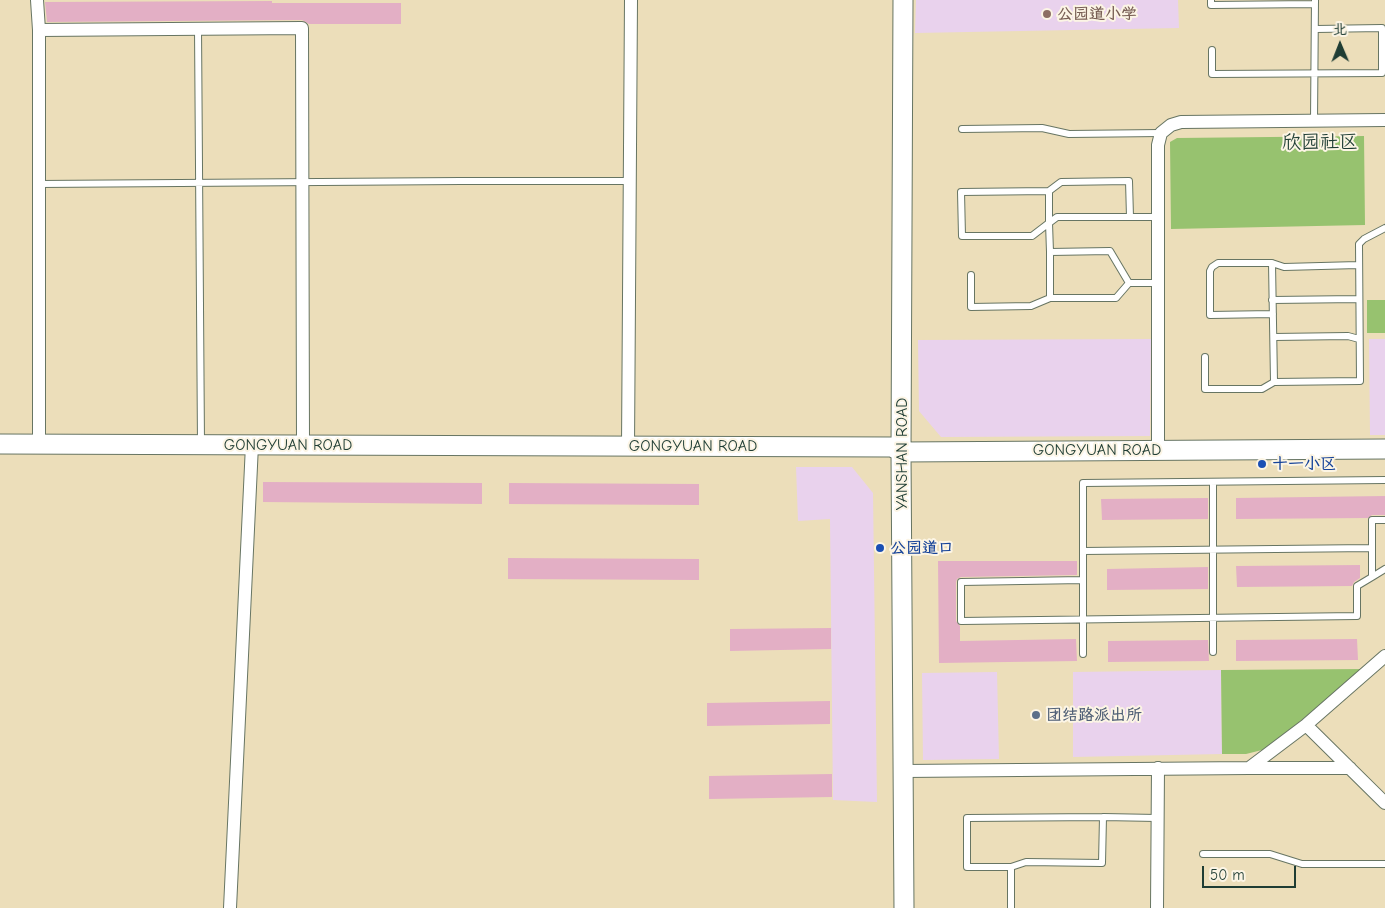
<!DOCTYPE html>
<html>
<head>
<meta charset="utf-8">
<style>
  body { margin:0 }
  #map { position:relative; width:1385px; height:908px; overflow:hidden; background:#ecdeba; font-family:"Comic Neue","LXGW WenKai TC",sans-serif }
  canvas { display:block }
  .north { position:absolute; left:1315px; top:20px; width:50px; height:50px; -webkit-text-stroke:4px #fcf5e5; paint-order:stroke; rotate:359deg; font-size:14px; font-weight:700; line-height:20px; text-align:center; color:#1f3d34 }
  .north::after { content:''; display:block; margin:auto; width:18px; height:22px; background:#1f3d34; clip-path:polygon(50% 0,100% 100%,50% 72%,0 100%) }
  .scale { position:absolute; left:1202px; top:866px; width:94px; height:22px; box-sizing:border-box; border:2px solid #1f3d34; border-top:0; padding-left:6px; font-size:15px; line-height:18px; white-space:nowrap; color:#1f3d34; -webkit-text-stroke:4px #fcf5e5; paint-order:stroke }
</style>
</head>
<body>
<div id="map">
<canvas width="1385" height="908"></canvas>
<div class="north">北</div>
<div class="scale">50 m</div>
</div>
<script>
const g = document.querySelector('canvas').getContext('2d');
g.lineJoin = 'round';
function paint(path, color) { g.fillStyle = color; g.fill(path, 'evenodd'); }
const poly = rows => new Path2D(rows.map(r => 'M' + r).join(''));
function strokePath(path, color, width, dash) { g.strokeStyle = color; g.lineWidth = width; g.lineCap = dash ? 'butt' : 'round'; g.setLineDash(dash || []); g.stroke(path); }
function drawText(font, color, halo, rows, align = 'center') {
  g.font = font + ' "Comic Neue","LXGW WenKai TC",sans-serif'; g.lineWidth = 4; g.setLineDash([]); g.textBaseline = 'middle'; g.strokeStyle = halo; g.fillStyle = color; for (const [text, x, y, turn = 0] of rows) {
    g.save(); g.translate(x, y); g.rotate((+turn || 0) * Math.PI / 180); g.textAlign = isNaN(turn) ? turn : align; if (halo) g.strokeText(text, 0, 0); g.fillText(text, 0, 0); g.restore();
  }
}
const built = poly([
  [916,0,1178,0,1179,28,915,33],
  [1151,339,1150,436,941,437,919,411,918,340],
  [1369,339,1385,339,1385,435,1370,435],
  [796,467,852,467,873,493,877,802,833,800,830,519,798,521],
  [1221,670,1222,754,1073,757,1073,672],
  [997,672,999,759,923,760,922,673]
]);
const green = poly([
  [1364,136,1365,225,1171,229,1170,142,1177,138],
  [1367,300,1385,300,1385,333,1367,333],
  [1364,669,1266,749,1246,754,1222,754,1221,670]
]);
const building = poly([
  [272,1,272,3,401,3,401,24,309,24,302,20,47,22,45,2],
  [263,482,482,483,482,504,263,502],
  [509,483,699,484,699,505,509,504],
  [1385,496,1385,515,1372,515,1368,518,1236,519,1236,498],
  [1208,498,1208,519,1102,520,1101,499],
  [508,558,699,559,699,580,508,579],
  [938,561,1077,561,1077,575,961,577,957,579,956,582,956,621,960,626,960,641,1076,639,1077,661,939,663],
  [1360,565,1360,578,1354,582,1352,586,1237,587,1236,566],
  [1208,567,1208,589,1107,590,1107,569],
  [831,628,831,649,730,651,730,629],
  [1357,639,1358,660,1236,661,1236,640],
  [1208,640,1209,661,1108,662,1108,641],
  [830,701,830,724,707,726,707,703],
  [832,774,832,797,709,799,709,776]
]);
const lane = poly([
  [1211,0,1211,5,1315,4],
  [198,28,201,444],
  [1212,50,1212,74,1382,73,1382,28,1316,29],
  [1314,121,1315,0],
  [962,129,1042,128,1069,134,1161,133],
  [39,184,461,181,629,181],
  [1049,191,1061,182,1129,181,1130,217],
  [1050,252,1110,251,1129,283,1159,283],
  [1272,263,1274,382],
  [971,275,971,307,1031,306,1050,298],
  [1129,283,1116,298,1050,298,1050,252,1049,223,1049,191,961,192,962,236,1032,236,1049,223,1057,217,1158,217],
  [1272,300,1359,299],
  [1273,314,1210,315,1210,271,1212,267,1218,263,1272,263,1284,267,1358,265],
  [1274,337,1348,336,1359,339],
  [1205,357,1205,389,1262,389,1274,382,1360,381,1359,244,1364,239,1385,228],
  [1083,551,1372,548],
  [1372,577,1385,569],
  [1083,580,961,582,961,621,1357,616,1357,586,1372,577,1372,520,1385,520],
  [1213,652,1213,482],
  [1083,654,1083,483,1385,480],
  [1203,854,1270,854,1302,864,1385,864],
  [1011,867,967,867,967,818,1103,817],
  [1011,908,1011,867,1026,862,1102,863,1103,817,1157,818]
]);
const street = poly([
  [37,0,39,30,39,445],
  [39,30,302,28,303,445],
  [628,446,631,0],
  [1158,450,1158,145,1161,133,1171,125,1181,122,1385,120],
  [1306,725,1385,803],
  [1249,768,1350,768],
  [904,771,1249,768,1306,725,1385,656],
  [230,908,252,445],
  [1157,908,1158,768]
]);
const secondary = poly([
  [903,0,901,452,904,908],
  [0,444,892,447,901,452,1385,449]
]);
const markers = [
  [1047,14,5,"#8d6e63"],
  [1262,464,5,"#1a4fb4"],
  [880,548,5,"#1a4fb4"],
  [1036,715,5,"#5c6f8a"]
];
const educationNames = [
  ["公园道小学",1057,14]
];
const streetNames = [
  ["GONGYUAN ROAD",288,445],
  ["GONGYUAN ROAD",693,446],
  ["GONGYUAN ROAD",1097,450],
  ["YANSHAN ROAD",902,454,-90]
];
const transitNames = [
  ["十一小区",1272,464],
  ["公园道口",890,548]
];
const serviceNames = [
  ["团结路派出所",1046,715]
];
const quarterNames = [
  ["欣园社区",1320,143]
];
paint(built, '#e9d2ed');
paint(green, '#97c26f');
paint(building, '#e3afc5');
strokePath(lane, '#677563', 8);
strokePath(street, '#677563', 14);
strokePath(secondary, '#677563', 21);
strokePath(lane, '#fff', 6);
strokePath(street, '#fff', 12);
strokePath(secondary, '#fff', 19);
for (const [x, y, r, color] of markers) { const dot = new Path2D(); dot.arc(x, y, r, 0, 2 * Math.PI); g.fillStyle = color; g.fill(dot); strokePath(dot, '#fcf5e5', 2); }
drawText('bold 16px', '#785e54', '#fcf5e5', educationNames, 'left');
drawText('16px', '#1f3d34', '#fcf5e5', streetNames);
drawText('bold 16px', '#164399', '#fcf5e5', transitNames, 'left');
drawText('bold 16px', '#4e5e75', '#fcf5e5', serviceNames, 'left');
drawText('19px', '#1f3d34', '#fcf5e5', quarterNames);
</script>
</body>
</html>
